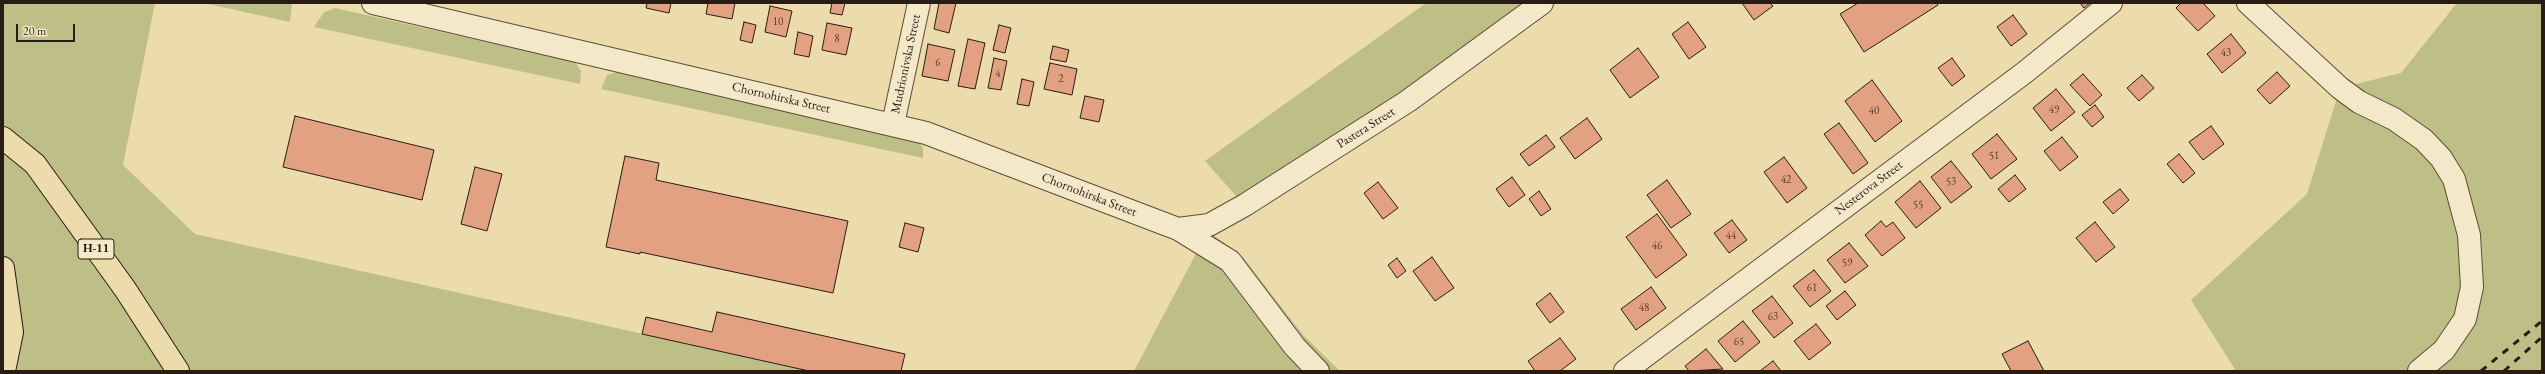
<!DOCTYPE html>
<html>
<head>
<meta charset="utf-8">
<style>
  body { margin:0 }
  #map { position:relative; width:2545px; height:374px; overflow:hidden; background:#eddcab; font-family:"EB Garamond",serif }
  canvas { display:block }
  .frame { position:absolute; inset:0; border:4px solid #291c17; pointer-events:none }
  .scale { position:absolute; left:16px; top:24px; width:59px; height:18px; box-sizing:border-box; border:2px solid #291c17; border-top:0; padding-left:5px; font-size:12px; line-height:14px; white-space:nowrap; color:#291c17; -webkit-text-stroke:3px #f3e8c8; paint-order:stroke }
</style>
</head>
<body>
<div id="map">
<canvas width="2545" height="374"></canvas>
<div class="frame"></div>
<div class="scale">20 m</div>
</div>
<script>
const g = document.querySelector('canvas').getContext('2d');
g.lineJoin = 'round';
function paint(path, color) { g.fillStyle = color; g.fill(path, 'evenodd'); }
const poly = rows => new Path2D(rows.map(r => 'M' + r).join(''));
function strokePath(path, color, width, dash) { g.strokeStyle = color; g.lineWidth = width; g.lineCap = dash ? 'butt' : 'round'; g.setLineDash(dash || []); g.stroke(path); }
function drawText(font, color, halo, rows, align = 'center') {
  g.font = font + ' "EB Garamond",serif'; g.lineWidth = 4; g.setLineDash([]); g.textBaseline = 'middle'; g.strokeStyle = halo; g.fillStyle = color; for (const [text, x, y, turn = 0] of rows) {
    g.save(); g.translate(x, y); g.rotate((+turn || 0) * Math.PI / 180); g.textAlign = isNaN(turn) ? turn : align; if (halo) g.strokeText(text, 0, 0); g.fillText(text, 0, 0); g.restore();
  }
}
const green = poly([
  [3,3,155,3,123,165,195,234,809,371,3,371],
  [204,3,292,3,290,22],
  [1426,3,1526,3,1405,93,1238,198,1205,161],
  [2457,3,2542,3,2542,371,2236,371,2191,300,2307,194,2340,88,2401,73],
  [335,8,575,62,581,71,580,84,314,27,324,12],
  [617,72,918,140,923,148,923,158,601,89,607,75],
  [1208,231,1243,257,1303,335,1340,371,1134,371]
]);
const building = poly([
  [647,3,671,3,669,13,646,8,647,3],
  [708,3,735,3,732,19,706,14,708,3],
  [832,3,845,3,842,15,830,13,832,3],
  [939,3,956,3,949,33,934,29,939,3],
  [1742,3,1770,3,1773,6,1754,20,1742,3],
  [1858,3,1937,3,1938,5,1864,52,1840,14,1858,3],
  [2080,3,2090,3,2084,8,2080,3],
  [2181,3,2203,3,2215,16,2198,31,2176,8,2181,3],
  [770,6,792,11,786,37,765,32,770,6],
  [2013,15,2027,34,2011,46,1997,27,2013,15],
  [744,22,756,25,752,43,740,40,744,22],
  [1688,22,1706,47,1689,59,1672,34,1688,22],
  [827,23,852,28,846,55,822,50,827,23],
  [999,25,1011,28,1005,53,993,50,999,25],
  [798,32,813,36,809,57,794,54,798,32],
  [2231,34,2246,53,2222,73,2207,54,2231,34],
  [968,39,985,43,975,89,958,86,968,39],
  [928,44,955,50,948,81,922,76,928,44],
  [1053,46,1069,50,1066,62,1050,59,1053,46],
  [1638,48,1659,77,1630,98,1610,70,1638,48],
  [994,58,1007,61,1001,90,988,88,994,58],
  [1952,58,1965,76,1952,86,1938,68,1952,58],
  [1050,63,1077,69,1072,95,1044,89,1050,63],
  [2277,72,2290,86,2270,104,2257,90,2277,72],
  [2083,74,2102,95,2090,106,2070,85,2083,74],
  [2142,75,2154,88,2139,101,2127,88,2142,75],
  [1022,79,1034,82,1029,106,1017,104,1022,79],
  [1872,80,1902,121,1875,142,1845,101,1872,80],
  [2056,89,2075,112,2051,131,2033,108,2056,89],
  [1085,96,1104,100,1099,122,1080,118,1085,96],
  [2095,105,2104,117,2092,127,2082,115,2095,105],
  [295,116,434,150,422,200,283,167,295,116],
  [1587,118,1602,139,1575,159,1560,138,1587,118],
  [1839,123,1868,163,1853,174,1824,134,1839,123],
  [2211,126,2224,144,2203,160,2189,142,2211,126],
  [1997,134,2017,159,1991,179,1972,154,1997,134],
  [1546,135,1555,147,1529,166,1520,154,1546,135],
  [2062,137,2078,157,2060,171,2044,151,2062,137],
  [2179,154,2195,173,2183,183,2167,164,2179,154],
  [625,156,659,163,656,180,848,221,833,293,640,252,640,254,606,247,625,156],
  [1784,157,1807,188,1787,203,1764,172,1784,157],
  [1951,161,1972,187,1951,203,1931,177,1951,161],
  [475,167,502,174,487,231,461,224,475,167],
  [2015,175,2026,189,2009,202,1998,189,2015,175],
  [1512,177,1525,195,1509,207,1496,189,1512,177],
  [1667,180,1691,214,1671,228,1647,195,1667,180],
  [1920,181,1941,208,1916,228,1895,202,1920,181],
  [1378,182,1398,208,1383,219,1364,193,1378,182],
  [2120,189,2129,200,2113,214,2103,202,2120,189],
  [1539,191,1551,209,1541,216,1529,199,1539,191],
  [1657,214,1687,255,1656,278,1626,237,1657,214],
  [1732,220,1747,240,1729,253,1714,233,1732,220],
  [1881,221,1886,227,1893,222,1905,238,1882,256,1865,235,1881,221],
  [2095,222,2115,247,2096,262,2076,238,2095,222],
  [905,223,924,228,918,252,899,247,905,223],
  [1849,243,1868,266,1845,283,1827,260,1849,243],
  [1432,257,1454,288,1435,301,1413,271,1432,257],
  [1397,258,1406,271,1397,278,1388,265,1397,258],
  [1814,270,1831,291,1810,307,1793,286,1814,270],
  [1651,287,1666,308,1636,330,1621,309,1651,287],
  [1845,291,1856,305,1837,320,1826,306,1845,291],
  [1550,293,1564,312,1550,323,1536,304,1550,293],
  [1772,296,1793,323,1774,338,1752,311,1772,296],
  [717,312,905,354,901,371,809,371,642,334,646,317,712,332,717,312],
  [1743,321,1760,342,1735,362,1718,341,1743,321],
  [1816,324,1831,343,1809,360,1794,341,1816,324],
  [1560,338,1576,359,1560,371,1535,371,1528,361,1560,338],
  [2028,341,2044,371,2011,371,2002,354,2028,341],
  [1706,349,1723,369,1689,371,1685,366,1706,349],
  [1773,361,1781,371,1760,371,1773,361]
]);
const minor = poly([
  [373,3,926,133,1178,229,1230,261,1295,347,1318,371],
  [2248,3,2340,88,2359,102,2394,119,2424,140,2441,158,2454,179,2469,235,2472,287,2465,319,2444,350,2419,371],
  [893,124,919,3],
  [1178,229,1209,225,1245,205,1408,101,1542,3],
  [1625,371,2024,73,2111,3]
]);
const major = poly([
  [3,138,35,164,125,289,178,371],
  [3,268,12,332,4,371]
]);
const rail = poly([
  [2481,371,2542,321],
  [2504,371,2542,337]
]);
const numberNames = [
  ["10",778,22],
  ["8",837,39],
  ["43",2226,53],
  ["6",938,63],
  ["4",998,74],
  ["2",1061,79],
  ["49",2054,110],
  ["40",1874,111],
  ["51",1994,156],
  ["42",1786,180],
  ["53",1951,182],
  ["55",1918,205],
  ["44",1731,236],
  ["46",1657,246],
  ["59",1847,263],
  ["61",1812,288],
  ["48",1644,308],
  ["63",1773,317],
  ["65",1739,342]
];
const shields = [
  [96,249,36]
];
const shieldNames = [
  ["Н-11",96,249]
];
const streetNames = [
  ["Mudrionivska Street",906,64,-78],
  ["Chornohirska Street",781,98,13],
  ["Pastera Street",1366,128,-32],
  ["Nesterova Street",1869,188,-37],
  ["Chornohirska Street",1089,195,21]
];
paint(green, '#bdbf86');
paint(building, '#e2a180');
strokePath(building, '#291c17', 1);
strokePath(minor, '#5a4c3c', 24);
strokePath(major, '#291c17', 24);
strokePath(minor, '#f3e8c8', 22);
strokePath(major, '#eddcab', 22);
strokePath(rail, '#291c17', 3, [7, 7]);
drawText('11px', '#573d31', null, numberNames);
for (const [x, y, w] of shields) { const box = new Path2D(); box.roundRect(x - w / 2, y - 10, w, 20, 3); g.fillStyle = '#f3e8c8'; g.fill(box); strokePath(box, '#291c17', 1); }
drawText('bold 12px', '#291c17', null, shieldNames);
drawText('13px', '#291c17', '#f3e8c8', streetNames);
</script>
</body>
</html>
